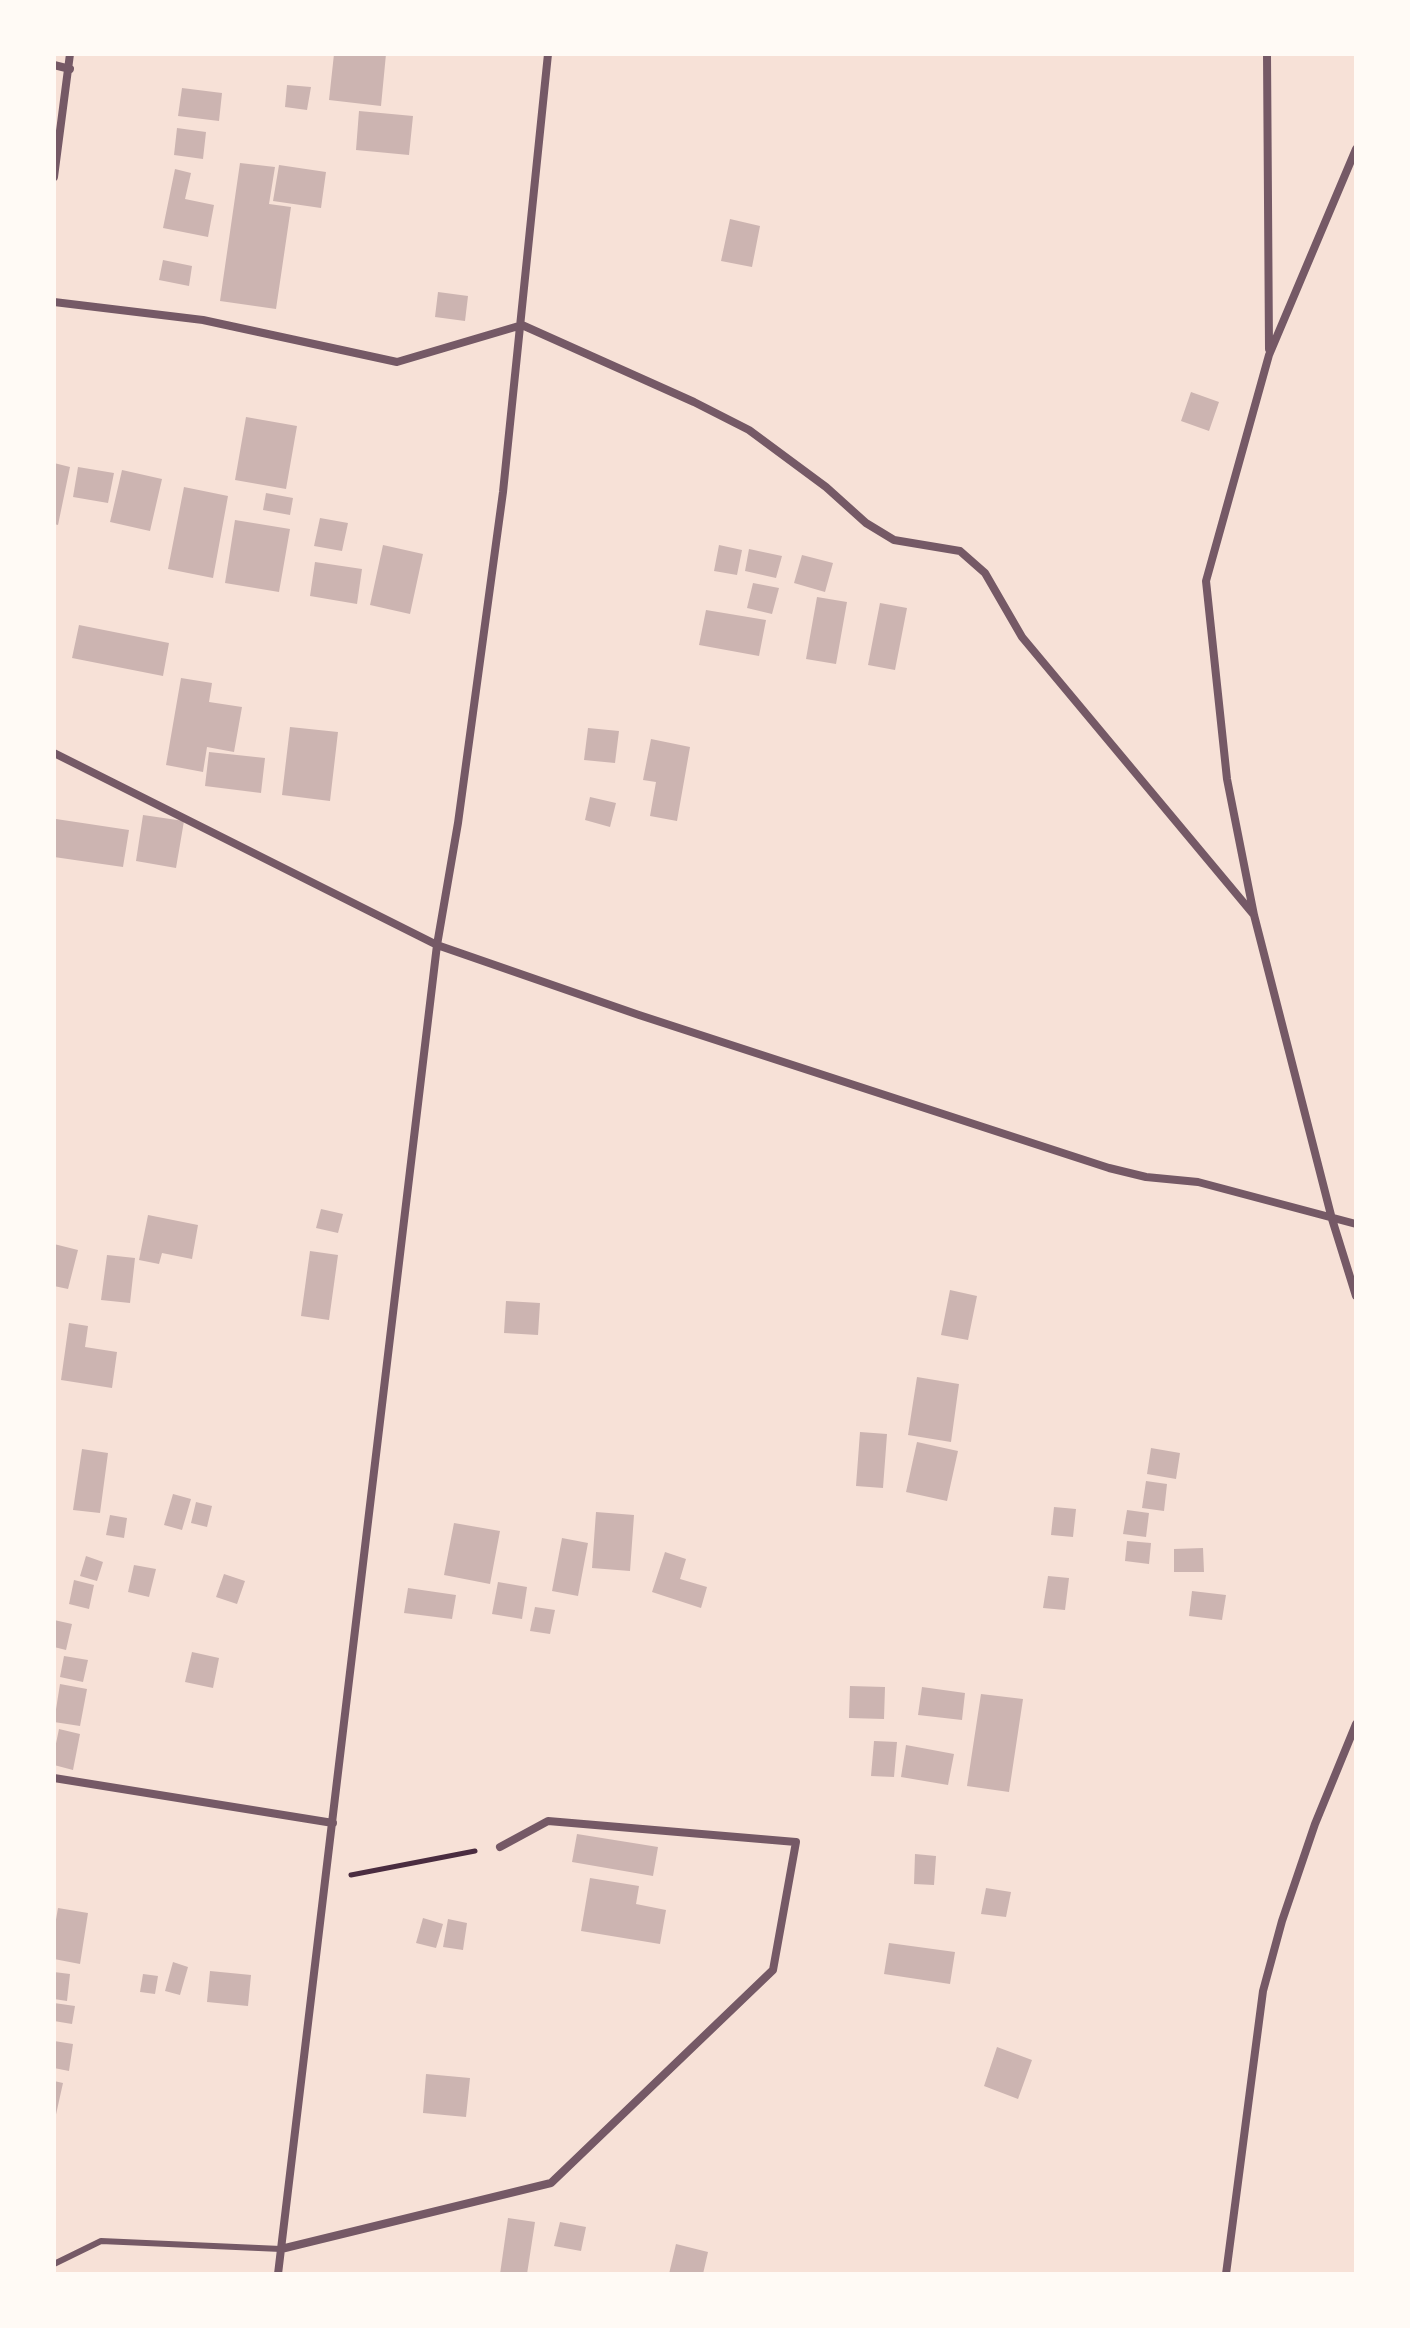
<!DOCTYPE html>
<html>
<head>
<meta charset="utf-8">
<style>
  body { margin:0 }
  #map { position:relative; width:1410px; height:2328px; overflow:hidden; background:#f7e1d7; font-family:Georgia,serif }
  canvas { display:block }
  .frame { position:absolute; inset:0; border:56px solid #fffaf5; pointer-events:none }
</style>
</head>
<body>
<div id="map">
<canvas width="1410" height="2328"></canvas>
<div class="frame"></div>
</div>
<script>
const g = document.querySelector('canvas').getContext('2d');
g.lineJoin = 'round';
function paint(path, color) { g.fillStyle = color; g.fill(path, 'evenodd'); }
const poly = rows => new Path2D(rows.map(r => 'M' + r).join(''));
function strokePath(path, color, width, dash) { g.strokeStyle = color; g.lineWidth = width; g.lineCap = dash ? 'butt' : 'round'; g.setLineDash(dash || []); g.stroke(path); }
const building = poly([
  [334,54,386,54,381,106,329,100],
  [287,85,311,87,307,110,285,107],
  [182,88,222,93,219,121,178,116],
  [359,111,413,116,409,155,356,150],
  [177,128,206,132,203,159,174,155],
  [240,163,275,167,269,204,291,207,276,309,220,301],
  [279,165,326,172,321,208,273,201],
  [175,169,191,173,185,199,214,205,208,237,163,228],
  [730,219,760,226,752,267,721,261],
  [163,260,192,266,189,286,159,280],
  [438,292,468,296,465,321,435,317],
  [1191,392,1219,402,1209,431,1181,421],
  [246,417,297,426,286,489,235,480],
  [54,463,70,467,58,525,54,524],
  [78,467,114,473,108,503,73,497],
  [122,470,162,479,150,531,110,522],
  [184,487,228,496,213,578,168,569],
  [266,493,293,498,290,515,263,510],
  [320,518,348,523,342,551,314,546],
  [235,520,290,529,279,592,225,583],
  [383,545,423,554,410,614,370,605],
  [719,545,742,550,737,575,714,571],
  [749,549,782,556,776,578,745,571],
  [802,555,833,563,825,592,794,583],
  [315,562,362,569,357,604,310,596],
  [753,583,779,588,772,614,747,608],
  [817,597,847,602,836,664,806,659],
  [880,603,907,608,895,670,868,665],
  [706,610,766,620,759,656,699,645],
  [79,625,169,643,163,676,72,658],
  [181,678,212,683,209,702,242,707,234,752,207,747,203,772,166,765],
  [290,727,338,732,330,801,282,795],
  [588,728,619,731,615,763,584,760],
  [651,739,690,747,677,821,650,816,656,782,643,780],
  [209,752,265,758,261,793,205,786],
  [590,797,616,803,610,827,585,820],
  [143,815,184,821,176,868,136,861],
  [56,819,129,830,123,867,54,857],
  [321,1209,343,1214,338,1233,316,1228],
  [148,1215,198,1225,192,1259,162,1253,159,1264,139,1260],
  [54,1244,78,1250,68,1289,54,1286],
  [310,1251,338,1255,329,1320,301,1316],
  [107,1255,135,1258,130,1303,101,1300],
  [950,1290,977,1296,968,1340,941,1335],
  [506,1301,540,1303,538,1335,504,1333],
  [69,1323,88,1326,85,1347,117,1352,112,1388,61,1380],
  [917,1377,959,1384,951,1442,908,1435],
  [860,1432,887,1434,883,1488,856,1486],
  [917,1442,958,1451,947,1501,906,1492],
  [1151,1448,1180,1453,1176,1479,1147,1474],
  [82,1449,108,1453,100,1513,73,1510],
  [1146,1481,1167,1484,1164,1511,1142,1508],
  [173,1494,191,1499,182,1530,164,1525],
  [196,1502,212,1506,207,1527,191,1523],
  [1054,1507,1076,1509,1073,1537,1051,1535],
  [1127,1510,1149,1513,1146,1537,1123,1534],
  [596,1512,634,1515,630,1571,592,1568],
  [110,1515,127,1518,124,1538,106,1535],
  [454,1523,500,1531,490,1584,444,1575],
  [562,1538,588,1543,578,1596,552,1591],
  [1127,1541,1151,1543,1149,1564,1125,1561],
  [1203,1548,1204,1572,1174,1572,1174,1549],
  [665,1552,686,1559,680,1579,707,1587,701,1608,652,1592],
  [86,1556,103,1562,97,1581,80,1576],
  [134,1565,156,1569,149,1597,128,1592],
  [224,1574,245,1581,237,1604,216,1597],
  [1048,1576,1069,1578,1065,1610,1043,1608],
  [74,1580,94,1585,89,1609,69,1604],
  [498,1582,527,1587,522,1619,492,1614],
  [408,1588,456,1595,452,1619,404,1613],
  [1192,1591,1226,1595,1222,1620,1189,1616],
  [535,1607,555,1610,550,1634,530,1631],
  [54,1620,72,1624,66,1650,54,1647],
  [192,1652,219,1658,213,1688,185,1682],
  [64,1656,88,1660,83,1682,60,1677],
  [60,1684,87,1689,80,1726,54,1722],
  [850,1686,885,1687,884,1719,849,1718],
  [922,1687,965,1693,962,1720,918,1715],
  [981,1694,1023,1699,1009,1792,967,1786],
  [59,1729,80,1734,73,1770,54,1765,54,1753],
  [874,1741,897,1742,894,1777,871,1776],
  [906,1745,954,1754,948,1785,901,1777],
  [577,1834,658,1847,653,1876,572,1862],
  [915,1854,936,1856,934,1885,914,1884],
  [590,1878,639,1886,636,1904,666,1910,660,1944,581,1931],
  [986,1888,1011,1892,1006,1917,981,1914],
  [58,1908,88,1913,80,1964,54,1959,54,1931],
  [423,1918,443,1924,436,1948,416,1943],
  [448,1919,467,1923,463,1950,443,1947],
  [889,1943,955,1952,950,1984,884,1974],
  [173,1962,188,1967,180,1995,165,1991],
  [210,1971,251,1975,248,2006,207,2002],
  [54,1972,70,1974,67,2001,54,1999],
  [143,1974,158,1976,155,1994,140,1992],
  [54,2003,75,2006,72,2024,54,2021],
  [54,2041,73,2044,69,2071,54,2068],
  [997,2047,1032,2060,1018,2099,984,2086],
  [426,2074,470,2078,466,2117,423,2113],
  [54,2081,63,2083,55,2119,54,2119],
  [508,2218,535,2222,527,2274,500,2274],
  [560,2222,586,2227,581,2251,554,2246],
  [676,2244,708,2252,703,2274,669,2274]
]);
const path = poly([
  [351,1875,475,1851]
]);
const service = poly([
  [54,2264,101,2241,281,2249]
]);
const minor = poly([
  [1267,54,1269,349],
  [54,65,70,69],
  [1356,149,1269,355,1206,581,1227,779,1254,915,1332,1219,1356,1296],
  [54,177,70,54],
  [54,302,203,320,397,362,522,325,694,402,749,430,826,487,866,523,894,540,960,551,985,573,1022,637,1254,915],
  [54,753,437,945,639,1015,1109,1168,1146,1177,1198,1182,1356,1224],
  [54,1778,333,1823],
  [281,2249,551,2183,773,1970,796,1842,548,1821,500,1847],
  [278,2274,437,945,458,823,503,492,548,54],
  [1226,2274,1263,1991,1282,1921,1315,1824,1356,1724]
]);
paint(building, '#ccb4b1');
strokePath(path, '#4a2c40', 5);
strokePath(service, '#755966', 6);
strokePath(minor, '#755966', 8);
</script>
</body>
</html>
